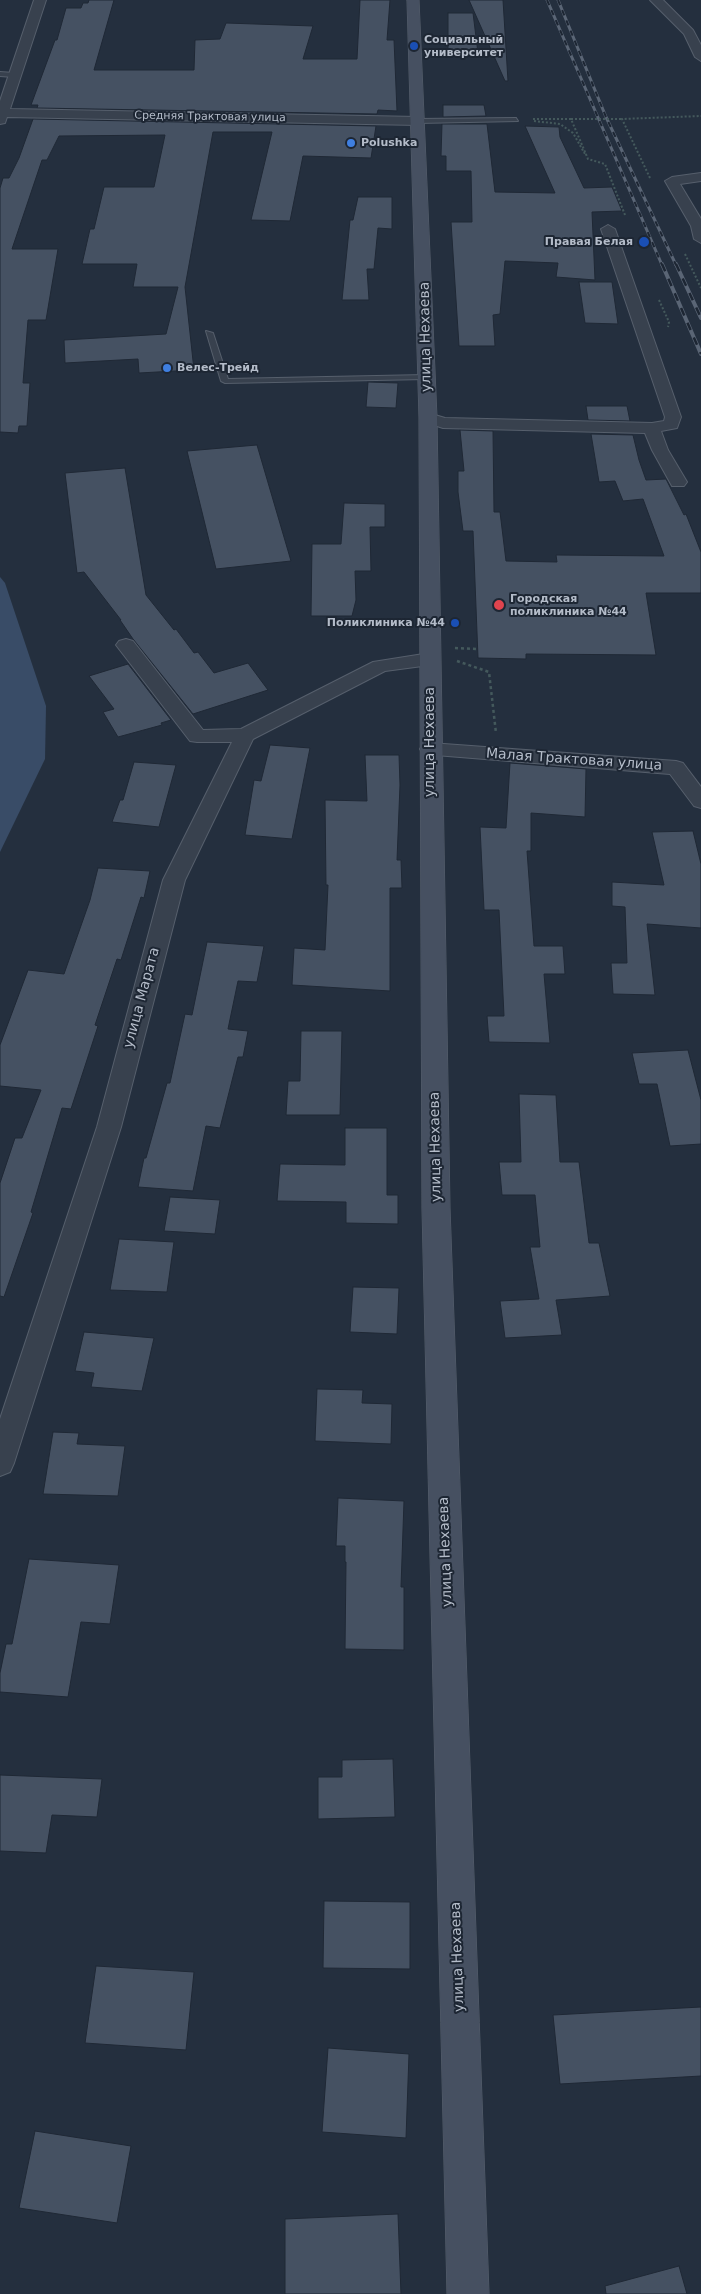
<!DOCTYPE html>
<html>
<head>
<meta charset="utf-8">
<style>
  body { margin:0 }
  canvas { display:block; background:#242f3e }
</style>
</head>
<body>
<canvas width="701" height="2294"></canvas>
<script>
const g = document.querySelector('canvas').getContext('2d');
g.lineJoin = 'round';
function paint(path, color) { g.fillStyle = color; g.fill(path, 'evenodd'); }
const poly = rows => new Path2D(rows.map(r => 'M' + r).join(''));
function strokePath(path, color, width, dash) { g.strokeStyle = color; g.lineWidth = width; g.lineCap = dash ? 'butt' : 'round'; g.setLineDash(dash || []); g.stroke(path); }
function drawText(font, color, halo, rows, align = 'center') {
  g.font = font + ' "DejaVu Sans",sans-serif'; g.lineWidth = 4; g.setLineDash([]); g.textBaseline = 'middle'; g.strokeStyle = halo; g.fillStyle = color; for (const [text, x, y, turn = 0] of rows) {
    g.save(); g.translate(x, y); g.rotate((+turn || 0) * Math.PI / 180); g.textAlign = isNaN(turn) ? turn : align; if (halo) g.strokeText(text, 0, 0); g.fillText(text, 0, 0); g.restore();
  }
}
const water = poly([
  [0,577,5,583,46,706,45,759,0,852]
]);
const building = poly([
  [89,0,114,0,94,70,194,70,195,40,220,39,226,23,313,26,303,59,357,59,360,0,390,0,387,40,394,40,397,111,378,110,377,114,37,108,38,105,31,105,55,40,57,40,66,8,81,8,83,3,88,3,89,0],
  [469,0,503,0,508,81,505,81,469,0],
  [448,13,473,13,478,53,448,52,448,13],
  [443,105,484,105,486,116,443,117,443,105],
  [33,119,376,126,371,158,303,156,290,221,251,220,272,132,213,132,185,287,194,370,139,373,138,359,65,363,64,340,166,334,178,287,133,287,137,264,82,264,90,229,94,229,104,187,154,187,165,135,59,136,47,160,42,160,12,249,58,249,46,320,28,320,23,383,30,383,27,426,19,426,18,433,0,432,0,188,3,178,9,178,19,158,33,119],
  [442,124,487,124,495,192,555,193,525,126,559,127,560,137,584,188,612,187,622,211,592,212,595,280,556,277,558,263,505,261,500,314,493,315,495,346,459,346,451,222,472,222,471,171,446,171,446,156,441,156,442,124],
  [358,197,392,197,392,229,378,228,374,269,367,269,369,300,342,300,350,220,353,220,358,197],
  [579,282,612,282,618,324,585,323,579,282],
  [368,382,398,383,396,408,366,407,368,382],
  [586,406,627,406,630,421,588,420,586,406],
  [460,430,493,431,494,512,500,512,506,561,557,562,556,555,664,556,643,499,623,501,615,481,599,482,591,434,633,435,639,460,646,480,666,479,684,515,686,514,701,552,701,593,646,593,656,655,526,654,526,659,478,658,473,531,463,531,458,492,458,471,464,471,460,430],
  [257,445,291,561,216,569,187,451,257,445],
  [125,468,146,595,174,630,176,629,194,653,198,652,214,673,248,663,268,690,193,714,133,639,120,620,121,620,84,572,77,573,65,473,125,468],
  [344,503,385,504,385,527,370,527,371,571,355,571,356,600,352,616,311,616,312,544,341,544,344,503],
  [128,664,171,720,161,723,162,725,118,737,103,712,114,709,89,676,128,664],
  [270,745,310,748,292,839,245,835,254,780,261,781,270,745],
  [365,755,399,755,400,785,397,860,401,860,402,888,390,888,390,991,292,985,294,948,325,950,328,885,326,885,325,800,367,801,365,755],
  [134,762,176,765,159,827,112,822,120,800,123,800,134,762],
  [510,763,586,769,585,817,531,813,531,851,527,851,534,946,563,946,565,974,544,974,550,1043,489,1042,487,1016,504,1016,499,910,484,910,480,827,506,828,510,763],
  [693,831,701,864,701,928,647,924,655,995,613,994,611,963,627,963,625,907,612,906,612,882,664,885,652,832,693,831],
  [98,868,150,871,144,898,141,897,121,960,117,959,95,1025,98,1026,71,1109,62,1108,31,1212,33,1213,4,1297,0,1296,0,1183,15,1138,22,1138,41,1090,0,1086,0,1045,28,970,64,974,90,900,98,868],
  [207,942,264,946,257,982,238,981,228,1029,248,1031,243,1057,238,1057,220,1128,206,1126,193,1191,138,1187,144,1158,146,1158,167,1083,170,1083,185,1014,192,1015,207,942],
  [301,1031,342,1031,340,1115,286,1115,288,1081,300,1081,301,1031],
  [688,1050,701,1100,701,1144,670,1146,657,1084,639,1084,632,1053,688,1050],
  [519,1094,556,1095,560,1162,579,1162,589,1243,599,1243,610,1296,556,1300,562,1335,505,1338,500,1301,539,1299,530,1247,540,1247,535,1195,502,1195,499,1162,521,1162,519,1094],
  [345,1128,387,1128,387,1195,398,1195,398,1224,346,1223,346,1202,277,1201,280,1164,345,1165,345,1128],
  [170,1197,220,1200,215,1234,164,1231,170,1197],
  [119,1239,174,1242,167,1292,110,1290,119,1239],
  [353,1287,399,1288,397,1334,350,1332,353,1287],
  [84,1332,154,1338,142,1391,91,1387,94,1373,75,1371,84,1332],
  [317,1389,363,1390,362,1403,392,1404,391,1444,315,1441,317,1389],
  [53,1432,79,1433,77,1444,125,1446,118,1496,43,1494,53,1432],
  [338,1498,404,1501,401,1587,404,1587,404,1650,345,1649,346,1562,345,1562,345,1546,336,1546,338,1498],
  [29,1559,119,1565,110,1624,81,1622,68,1697,0,1692,0,1673,6,1644,12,1644,29,1559],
  [393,1759,395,1817,318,1819,318,1777,342,1777,342,1760,393,1759],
  [0,1775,102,1779,97,1817,52,1815,46,1853,0,1851,0,1775],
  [324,1901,410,1902,410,1969,323,1968,324,1901],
  [96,1966,194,1972,186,2050,85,2043,96,1966],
  [701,2007,701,2076,560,2084,553,2015,701,2007],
  [328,2048,409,2054,406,2138,322,2132,328,2048],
  [35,2131,131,2146,117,2223,19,2208,35,2131],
  [398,2214,401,2294,285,2294,285,2219,398,2214],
  [679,2266,687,2294,606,2294,605,2286,679,2266]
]);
const pathFar1 = poly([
  [533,119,571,119,588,159,605,164,625,215],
  [534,121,560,124,573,133,585,154],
  [650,178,622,119,701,116],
  [685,254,701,288],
  [659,300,669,322,668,327]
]);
const path = poly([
  [455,648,477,649],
  [457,661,489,672,496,733]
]);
const lane = poly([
  [0,72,14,73,17,75,14,77,0,76,0,72],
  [516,118,518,121,418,123,415,121,418,119,516,118],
  [206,331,213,333,228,379,426,375,430,377,426,379,225,383,221,381,206,331]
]);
const street = poly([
  [34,0,46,0,10,109,418,117,424,121,418,125,7,117,5,123,0,124,0,101,34,0],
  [650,0,663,0,693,30,701,45,701,61,695,57,684,34,650,0],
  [701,173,701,181,680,184,701,219,701,243,694,239,691,226,665,181,672,177,701,173],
  [608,225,615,229,681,417,677,428,661,431,668,450,687,482,684,486,672,486,652,450,645,433,443,428,422,421,420,418,422,415,428,413,445,418,652,423,664,421,665,417,601,229,608,225],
  [126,639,133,641,203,730,241,729,373,662,430,653,437,655,440,659,437,663,430,665,385,671,253,739,185,880,121,1127,14,1463,10,1472,0,1476,0,1419,97,1127,163,880,232,742,197,742,190,741,116,645,119,641,126,639],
  [430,743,676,761,683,763,701,787,701,808,694,806,670,774,423,754,420,749,423,744,430,743]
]);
const secondary = poly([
  [407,0,419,0,437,418,450,1208,489,2294,447,2294,422,1208,419,418,407,0]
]);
const railFar1 = poly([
  [547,0,662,265],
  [558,0,606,117,676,265]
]);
const rail = poly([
  [662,264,701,354],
  [676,264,701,318]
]);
const pathBridge = poly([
  [571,119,622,119]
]);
const markers = [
  [414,46,5,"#1a4fb4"],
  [351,143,5,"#3f7fe0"],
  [644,242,6,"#1a4fb4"],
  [167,368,5,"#3f7fe0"],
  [499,605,6,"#e0444e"],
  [455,623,5,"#1a4fb4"]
];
const farPoinames = [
  ["Социальный",424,40],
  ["университет",424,53],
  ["Polushka",361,143],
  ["Правая Белая",633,242,"right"],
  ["Велес-Трейд",177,368],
  ["Городская",510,599],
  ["поликлиника №44",510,612],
  ["Поликлиника №44",445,623,"right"]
];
const farStreetnames = [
  ["Средняя Трактовая улица",210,117,1]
];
const streetNames = [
  ["улица Нехаева",426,337,-91],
  ["улица Нехаева",430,742,-90],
  ["Малая Трактовая улица",574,760,4],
  ["улица Марата",142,998,-75],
  ["улица Нехаева",436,1147,-91],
  ["улица Нехаева",446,1552,-92],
  ["улица Нехаева",458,1957,-92]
];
paint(water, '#394c67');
paint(building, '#455162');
strokePath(building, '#1f2835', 1);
strokePath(lane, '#565f6c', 2);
strokePath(street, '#565f6c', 2);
strokePath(secondary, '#565f6c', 1);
strokePath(pathFar1, '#44595c', 2, [2, 2]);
strokePath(path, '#44595c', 2.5, [3, 3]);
paint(lane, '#38414e');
paint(street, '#38414e');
paint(secondary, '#465061');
strokePath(railFar1, '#5a6575', 3);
strokePath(rail, '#5a6575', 4);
strokePath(railFar1, '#1d2633', 2, [5.5]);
strokePath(rail, '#1d2633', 2.5, [8]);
strokePath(pathBridge, '#44595c', 2, [2, 2]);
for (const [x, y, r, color] of markers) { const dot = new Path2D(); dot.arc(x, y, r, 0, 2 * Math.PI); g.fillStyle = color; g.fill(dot); strokePath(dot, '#1d2633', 2); }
drawText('bold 11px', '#b4bcc9', '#1d2633', farPoinames, 'left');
drawText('11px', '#b4bcc9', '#1d2633', farStreetnames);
drawText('14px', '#b4bcc9', '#1d2633', streetNames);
</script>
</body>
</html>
